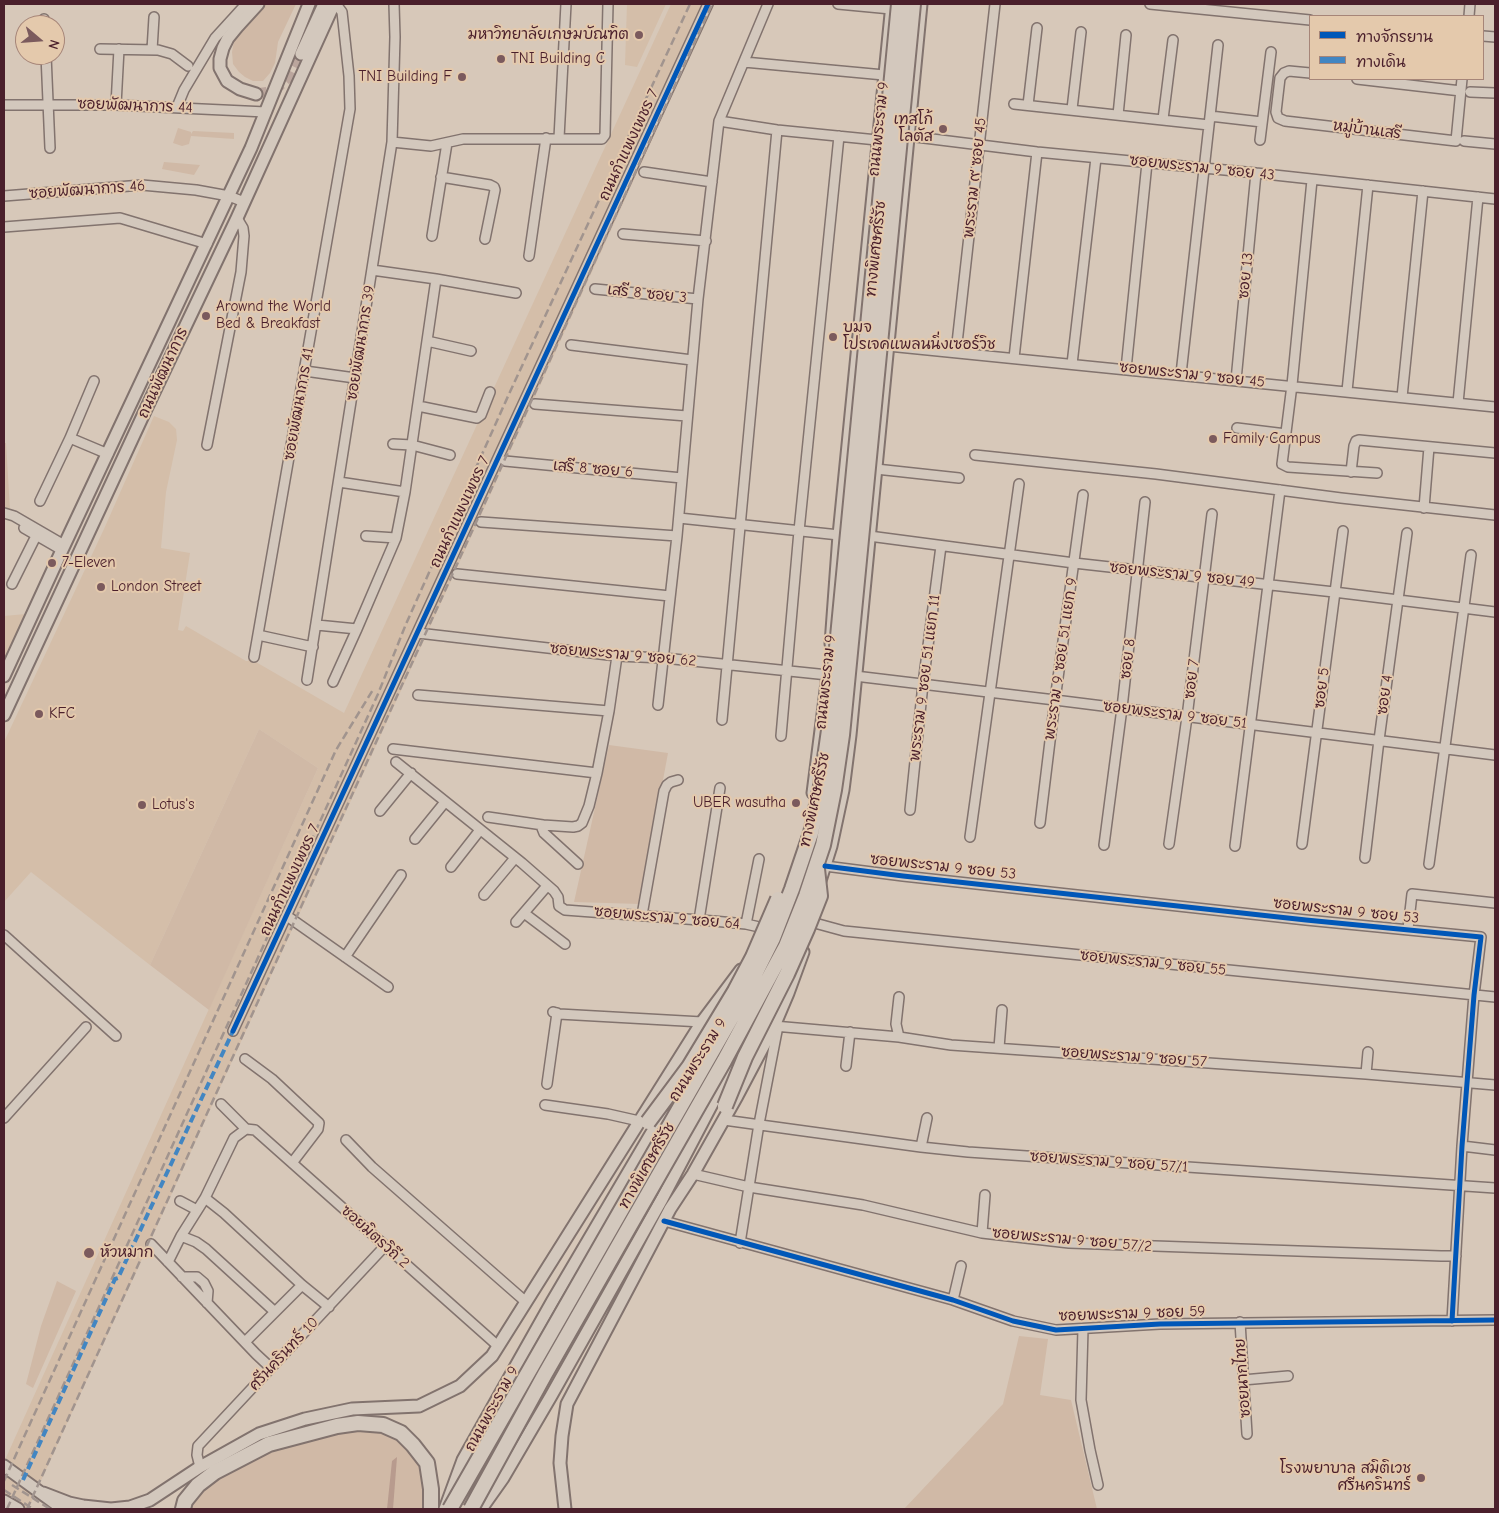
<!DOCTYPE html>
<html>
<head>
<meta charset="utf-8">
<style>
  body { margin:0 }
  #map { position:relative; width:1499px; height:1513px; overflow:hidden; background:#d7c8b9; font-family:"Comic Neue","Playpen Sans Thai",sans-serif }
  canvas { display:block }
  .frame { position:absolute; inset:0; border:5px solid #4a1f2b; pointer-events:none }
  .legend { position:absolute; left:1309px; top:15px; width:175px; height:65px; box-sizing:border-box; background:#e4c9ac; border:1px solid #a68578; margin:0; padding:6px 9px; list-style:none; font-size:15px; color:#4a1f2b }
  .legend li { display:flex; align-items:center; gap:10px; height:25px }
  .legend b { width:25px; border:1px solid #a68578 }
  .north { position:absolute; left:15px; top:15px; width:50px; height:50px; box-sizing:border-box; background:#e4c9ac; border:1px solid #a68578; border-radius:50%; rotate:108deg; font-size:14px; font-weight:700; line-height:20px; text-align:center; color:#4a1f2b }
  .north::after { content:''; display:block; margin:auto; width:18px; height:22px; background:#7b5a5d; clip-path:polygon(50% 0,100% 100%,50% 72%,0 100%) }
</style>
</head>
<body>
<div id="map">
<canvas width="1499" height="1513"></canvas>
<div class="frame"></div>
<ul class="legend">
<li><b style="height:6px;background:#0057b8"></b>ทางจักรยาน</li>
<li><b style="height:6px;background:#4286c2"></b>ทางเดิน</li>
</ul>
<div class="north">N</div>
</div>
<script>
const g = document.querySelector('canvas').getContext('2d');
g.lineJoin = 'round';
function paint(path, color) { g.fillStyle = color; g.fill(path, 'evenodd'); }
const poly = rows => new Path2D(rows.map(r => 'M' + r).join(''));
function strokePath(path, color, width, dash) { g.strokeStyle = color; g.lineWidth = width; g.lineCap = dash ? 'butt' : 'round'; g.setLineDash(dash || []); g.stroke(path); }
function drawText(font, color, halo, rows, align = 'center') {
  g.font = font + ' "Comic Neue","Playpen Sans Thai",sans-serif'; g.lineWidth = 4; g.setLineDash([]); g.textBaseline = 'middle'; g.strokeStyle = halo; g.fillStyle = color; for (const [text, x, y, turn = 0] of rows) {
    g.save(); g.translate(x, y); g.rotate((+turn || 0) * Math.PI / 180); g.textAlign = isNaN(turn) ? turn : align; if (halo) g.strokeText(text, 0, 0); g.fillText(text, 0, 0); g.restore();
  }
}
const built = poly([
  [627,4,666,4,637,67,625,65],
  [671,4,714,4,28,1509,4,1509,4,1462,318,768,259,729,150,965,31,872,4,902,4,742,104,529,154,416,169,422,176,429,177,440,166,492,161,548,190,553,178,630,183,631,186,626,246,661,248,661,249,658,344,713],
  [26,614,7,655,4,656,4,616]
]);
const green = poly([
  [264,4,296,4,278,42,275,63,270,73,263,81,253,81,245,77,239,72,233,64,232,52,234,41,243,27],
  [178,128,191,132,191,134,193,131,234,133,234,139,191,136,189,144,182,146,173,143],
  [164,162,200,165,194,175,162,169],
  [4,443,6,443,10,510,4,511],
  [259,729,318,768,209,1010,150,965],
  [609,745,668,753,640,904,574,902],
  [57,1281,76,1291,33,1388,26,1384,41,1326],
  [1019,1336,1048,1339,1040,1395,1071,1400,1097,1509,904,1509,1003,1404],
  [383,1425,427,1463,430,1509,183,1509,198,1485,269,1444]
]);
const water = poly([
  [397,1457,393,1509,387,1509,392,1461]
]);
const majorTunnel = poly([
  [256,94,269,92,280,85,291,74,301,54]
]);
const minor = poly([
  [838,4,891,9],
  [1150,4,1310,20],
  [1469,16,1470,4],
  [44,19,44,25],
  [1483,36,1495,37],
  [100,49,158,50,172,54,188,66],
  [152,50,154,17],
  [46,55,50,148],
  [744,62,884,75],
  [1310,73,1289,71,1284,73,1280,78,1276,112,1278,118,1285,121,1456,141,1462,79],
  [1357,79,1461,91],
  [1470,92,1495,93],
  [1014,104,1209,125],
  [4,105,116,105,266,112],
  [116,105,119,49],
  [1028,105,1037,28],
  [177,107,184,90,215,38,246,4],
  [1072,109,1081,32],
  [1118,115,1126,35],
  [1210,116,1262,122],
  [1163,119,1173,40],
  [719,121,777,130,877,140],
  [908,136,1037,152,1256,173,1495,199],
  [559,138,566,4],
  [1260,140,1271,52],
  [1464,141,1495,144],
  [392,142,431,146,463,139,602,139,605,135,608,4],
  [644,172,712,182],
  [441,177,490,185,494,187,495,190,485,239],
  [1312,180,1292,385,1282,464,1288,467,1377,473],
  [4,196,142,185,196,190,229,196,244,202],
  [4,227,120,218,207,244],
  [623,234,706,241],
  [432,236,447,143],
  [529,256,546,138],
  [372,270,436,279,516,293],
  [595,289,698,299],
  [427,341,471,351],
  [571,345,692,360],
  [888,346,1495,407],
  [956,352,995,4],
  [1014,358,1037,152],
  [1072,364,1096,158],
  [1126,369,1147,163],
  [305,371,355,378],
  [1181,374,1218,45],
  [1236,380,1256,173],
  [1347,391,1368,185],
  [1402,397,1423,191],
  [1458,403,1478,197],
  [535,404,687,416],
  [418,406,477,418,481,415,490,392],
  [1237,428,1286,434],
  [70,438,108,454],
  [393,444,412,445,450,455],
  [207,445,241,272,244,236,243,228,237,218],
  [975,455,1156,474,1341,498,1495,515],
  [505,461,682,478],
  [876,469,959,478],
  [1351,472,1354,446,1356,441,1359,440,1495,453],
  [339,482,405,492],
  [40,501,70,438,94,381],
  [1424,508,1429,447],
  [4,513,14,516,64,545],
  [679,518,839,535],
  [481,522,677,536],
  [24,528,62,550],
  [366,536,396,538],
  [869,536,1074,563,1334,592,1495,612],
  [457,574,670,596],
  [12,584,36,536],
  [317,625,357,629],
  [418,633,617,656,664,658,828,675],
  [258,635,313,647],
  [254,657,350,109,349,76,342,12,336,4],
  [855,676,1055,700,1495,755],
  [307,680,392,142,395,37,394,4],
  [333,682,357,629,396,538,405,492,436,279],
  [418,695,609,711],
  [658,705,677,536,698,299,719,121,768,4],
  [722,720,777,130],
  [781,736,799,531,839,136],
  [393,749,597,773],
  [396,762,522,863,554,891,558,897,559,906,565,910,713,921,746,924,768,929],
  [910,810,923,684,941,546],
  [380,811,411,773],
  [488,817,543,825],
  [1040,823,1055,700,1083,495],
  [970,837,1019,484],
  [415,839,445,802],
  [1169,844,1187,717,1212,514],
  [1302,844,1343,531],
  [1104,845,1122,708,1145,502],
  [1235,846,1280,490],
  [1365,858,1379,740,1407,533],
  [578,864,544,833,542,828,543,825,573,827,578,826,582,823,589,806,597,773,609,711,617,656],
  [1429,864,1471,555],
  [825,866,903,876,1306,920,1481,937,1474,995,1462,1146,1452,1321],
  [451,867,480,830],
  [484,895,515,858],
  [524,913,565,944],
  [642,915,664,791,667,785,671,782,678,780],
  [287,916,388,987],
  [699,920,720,788],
  [516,922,547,886],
  [811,922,844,931,1495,997],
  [746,924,759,859],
  [1408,929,1412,894,1495,903],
  [4,935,116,1036],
  [345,957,401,875],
  [899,997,896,1024,899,1037],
  [553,1012,559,1014,702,1022],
  [774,1026,899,1037,951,1045,1366,1074,1495,1085],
  [233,1031,708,4],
  [999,1048,1002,1010],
  [245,1059,272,1079,319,1123,318,1129,292,1163],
  [846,1066,850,1032],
  [1366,1074,1368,1052],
  [547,1084,557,1013],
  [221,1104,246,1129],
  [545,1105,608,1114,639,1121],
  [4,1118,86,1027],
  [724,1120,921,1147,968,1152,1495,1188],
  [346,1140,372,1167,526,1302],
  [1462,1146,1495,1150],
  [921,1147,927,1118],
  [693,1174,749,1187,863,1205,982,1233,1069,1243,1441,1256,1456,1256],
  [205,1198,224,1213,302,1285,329,1307],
  [180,1201,197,1210],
  [664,1221,953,1300,1013,1321,1056,1330,1160,1324,1495,1320],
  [982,1233,985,1195],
  [181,1236,196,1242,206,1249,275,1312],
  [740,1243,759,1124,778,1026],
  [151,1244,256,1354,271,1368],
  [168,1262,181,1236,205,1198,234,1138,246,1129,255,1130,498,1346],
  [182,1277,197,1277,204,1283,208,1291,207,1303],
  [953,1300,961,1266],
  [1240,1322,1247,1434],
  [1083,1329,1081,1400,1090,1450,1098,1485],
  [245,1342,302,1285],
  [1243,1380,1288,1376],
  [200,1467,197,1455,198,1446,385,1246]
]);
const major = poly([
  [301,54,324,4],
  [256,94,240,89,227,81,220,68,220,59,223,48,228,38,237,27,258,4],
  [831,644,839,535,892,4],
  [4,676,62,550,251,148,309,4],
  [4,715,146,409,237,218,334,4],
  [813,793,828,675],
  [819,884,831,846,843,790,850,735,921,4],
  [4,1466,63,1509],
  [43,1493,69,1503,83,1506,111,1509,130,1507,150,1500,200,1467,259,1434,305,1419,352,1409,419,1406,460,1386,492,1356,702,1022,741,970],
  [4,1501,18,1509],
  [445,1509,463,1460,552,1302,651,1134,685,1082],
  [481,1509,503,1478,551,1396,662,1199,765,1003],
  [565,1509,560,1463,562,1436,567,1404,670,1209,693,1174,737,1096,774,1026,788,993,803,952]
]);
const highway = poly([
  [183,1509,185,1501,198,1485,215,1472,269,1444,337,1426,358,1423,383,1425,401,1433,413,1445,427,1463,431,1489,431,1509]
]);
const rail = poly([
  [4,1481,336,750,374,688],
  [12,1485,50,1509],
  [4,1490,33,1509],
  [7,1509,378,694,406,624,509,394,690,4],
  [27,1509,712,4]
]);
const highwayBridge = poly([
  [725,1106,745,1057,787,974,807,929,820,896,817,869],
  [648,1122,689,1067,735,991,753,957,778,899],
  [450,1509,745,994,773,938,792,889,811,833,821,786,829,730,899,4],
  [471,1509,545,1374,724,1061,786,946,806,896,823,845,834,790,842,735,913,4]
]);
const quiet = poly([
  [23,1480,115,1279,118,1278,233,1031]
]);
const cycleway = poly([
  [825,866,903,876,1306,920,1481,937,1474,995,1462,1146,1452,1321],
  [233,1031,708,4],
  [664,1221,953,1300,1013,1321,1056,1330,1160,1324,1495,1320]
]);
const markers = [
  [639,35,5,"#7b5a5d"],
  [501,59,5,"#7b5a5d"],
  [462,77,5,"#7b5a5d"],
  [943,129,5,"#7b5a5d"],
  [206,316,5,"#7b5a5d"],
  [833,337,5,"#7b5a5d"],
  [1213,439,5,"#7b5a5d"],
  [52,563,5,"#7b5a5d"],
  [101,587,5,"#7b5a5d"],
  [39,714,5,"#7b5a5d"],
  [796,803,5,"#7b5a5d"],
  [142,805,5,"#7b5a5d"],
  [89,1253,6,"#7b5a5d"],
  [1421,1478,5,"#7b5a5d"]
];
const poiNames = [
  ["มหาวิทยาลัยเกษมบัณฑิต",629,35,"right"],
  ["TNI Building C",511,59],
  ["TNI Building F",452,77,"right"],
  ["เทสโก้",933,120,"right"],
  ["โลตัส",933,137,"right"],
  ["Arownd the World",216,307],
  ["Bed & Breakfast",216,324],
  ["บมจ",843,328],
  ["โปรเจคแพลนนิ่งเซอร์วิช",843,345],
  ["Family Campus",1223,439],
  ["7-Eleven",62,563],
  ["London Street",111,587],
  ["KFC",49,714],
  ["UBER wasutha",786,803,"right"],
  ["Lotus's",152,805],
  ["หัวหมาก",100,1253],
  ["โรงพยาบาล สมิติเวช",1411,1469,"right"],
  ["ศรีนครินทร์",1411,1486,"right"]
];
const streetNames = [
  ["ซอยพัฒนาการ 44",135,106,2],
  ["ถนนพระราม 9",879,129,-84],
  ["หมู่บ้านเสรี",1367,130,7],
  ["ถนนกำแพงเพชร 7",629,145,-65],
  ["ซอยพระราม 9 ซอย 43",1202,168,6],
  ["พระราม ๙ ซอย 45",975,178,-84],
  ["ซอยพัฒนาการ 46",87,190,-4],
  ["ทางพิเศษศรีรัช",876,249,-84],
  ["ซอย 13",1246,276,-84],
  ["เสรี 8 ซอย 3",647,294,6],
  ["ซอยพัฒนาการ 39",361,343,-81],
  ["ถนนพัฒนาการ",163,373,-65],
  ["ซอยพระราม 9 ซอย 45",1192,375,6],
  ["ซอยพัฒนาการ 41",299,404,-80],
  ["เสรี 8 ซอย 6",593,469,5],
  ["ถนนกำแพงเพชร 7",460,512,-65],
  ["ซอยพระราม 9 ซอย 49",1182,575,6],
  ["ซอยพระราม 9 ซอย 62",623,655,5],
  ["พระราม 9 ซอย 51 แยก 9",1061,659,-82],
  ["ซอย 8",1128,659,-83],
  ["พระราม 9 ซอย 51 แยก 11",925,678,-83],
  ["ซอย 7",1192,679,-83],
  ["ถนนพระราม 9",826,682,-84],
  ["ซอย 5",1322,688,-83],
  ["ซอย 4",1385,695,-82],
  ["ซอยพระราม 9 ซอย 51",1175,715,7],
  ["ทางพิเศษศรีรัช",815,800,-78],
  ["ซอยพระราม 9 ซอย 53",943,867,6],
  ["ถนนกำแพงเพชร 7",290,880,-65],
  ["ซอยพระราม 9 ซอย 53",1346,911,6],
  ["ซอยพระราม 9 ซอย 64",667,918,5],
  ["ซอยพระราม 9 ซอย 55",1153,963,6],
  ["ซอยพระราม 9 ซอย 57",1134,1057,4],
  ["ถนนพระราม 9",698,1060,-58],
  ["ซอยพระราม 9 ซอย 57/1",1109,1162,4],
  ["ทางพิเศษศรีรัช",647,1166,-60],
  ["ซอยมิตรวิถี 2",375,1237,42],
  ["ซอยพระราม 9 ซอย 57/2",1072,1240,5],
  ["ซอยพระราม 9 ซอย 59",1132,1314,-2],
  ["ศรีนครินทร์ 10",284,1354,-47],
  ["ซอยนากไทย",1243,1378,-94],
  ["ถนนพระราม 9",492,1409,-61]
];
paint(built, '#d4bea9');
paint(green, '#d0b9a6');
paint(water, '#b89b8e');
strokePath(majorTunnel, '#bba69d', 11, [11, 5.5]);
strokePath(minor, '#82736e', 12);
strokePath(major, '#82736e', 15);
strokePath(highway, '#82736e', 18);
strokePath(minor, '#d3c8bd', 9);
strokePath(major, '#d3c8bd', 11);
strokePath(highway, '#d3c8bd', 14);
strokePath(rail, '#a1948e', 2.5, [8, 4]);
strokePath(highwayBridge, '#82736e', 18, []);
strokePath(highwayBridge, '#d3c8bd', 14);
strokePath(quiet, '#4286c2', 4, [8, 4]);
strokePath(cycleway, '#0057b8', 5);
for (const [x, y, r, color] of markers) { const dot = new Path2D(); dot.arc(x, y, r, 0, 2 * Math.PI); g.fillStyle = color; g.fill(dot); strokePath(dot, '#e4c9ac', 2); }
drawText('15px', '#4a1f2b', '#e4c9ac', poiNames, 'left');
drawText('15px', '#4a1f2b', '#e4c9ac', streetNames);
</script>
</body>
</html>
